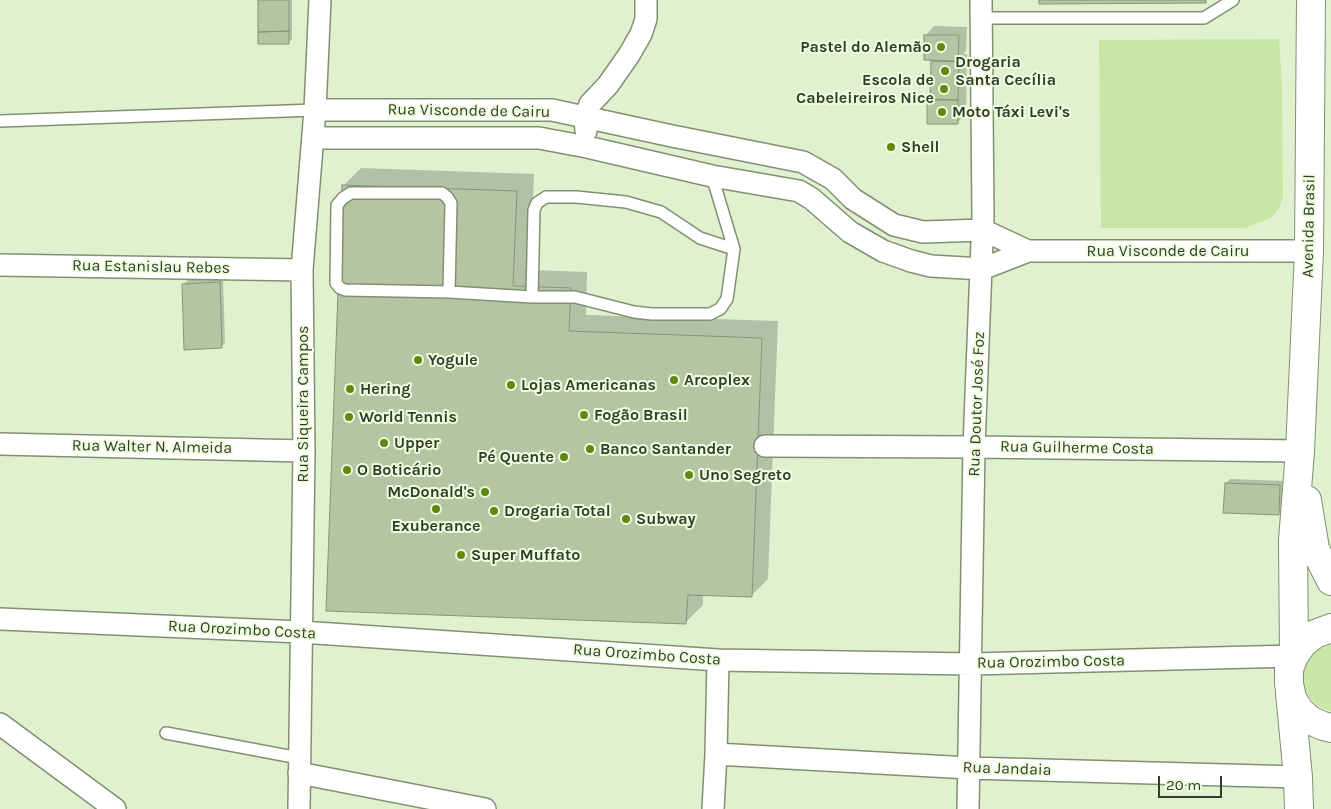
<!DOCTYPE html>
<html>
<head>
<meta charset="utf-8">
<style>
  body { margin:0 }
  #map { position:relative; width:1331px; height:809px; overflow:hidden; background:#e0f1cf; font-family:Karla,sans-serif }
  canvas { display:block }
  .scale { position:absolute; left:1158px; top:776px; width:64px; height:22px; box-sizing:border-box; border:2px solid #343b2d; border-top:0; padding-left:6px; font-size:15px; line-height:18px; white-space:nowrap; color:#343b2d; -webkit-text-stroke:4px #eefedc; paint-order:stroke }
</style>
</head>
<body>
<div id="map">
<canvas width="1331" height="809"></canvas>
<div class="scale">20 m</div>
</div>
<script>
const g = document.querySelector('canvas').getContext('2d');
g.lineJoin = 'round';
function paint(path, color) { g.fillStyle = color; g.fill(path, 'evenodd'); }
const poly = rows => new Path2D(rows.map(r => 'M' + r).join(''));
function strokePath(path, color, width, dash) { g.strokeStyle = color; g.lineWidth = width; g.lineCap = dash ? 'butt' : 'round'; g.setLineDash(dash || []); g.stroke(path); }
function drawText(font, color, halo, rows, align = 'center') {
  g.font = font + ' Karla,sans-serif'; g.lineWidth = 4; g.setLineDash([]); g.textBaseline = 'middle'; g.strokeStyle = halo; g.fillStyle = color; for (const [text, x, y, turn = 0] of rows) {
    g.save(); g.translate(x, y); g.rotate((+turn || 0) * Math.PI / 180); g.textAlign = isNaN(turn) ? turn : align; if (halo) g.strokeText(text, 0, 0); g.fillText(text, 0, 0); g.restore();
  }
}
const green = poly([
  [1279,39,1282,87,1283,198,1279,208,1271,218,1245,228,1101,228,1099,40],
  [1328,645,1331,645,1331,711,1320,707,1310,698,1304,686,1303,673,1307,661,1316,651]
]);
const shadow = poly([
  [259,0,292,0,292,39,288,43],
  [934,26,967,27,966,51,963,54,967,54,966,114,958,122,928,101,931,98,932,62,935,59,926,35],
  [361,168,534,174,530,270,587,272,586,315,778,321,768,579,751,596,703,594,703,605,686,622,344,185],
  [223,279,225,343,221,347,184,284,188,280],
  [1230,479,1284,481,1283,509,1278,514,1226,483]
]);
const building = poly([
  [258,0,289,0,289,31,258,32,258,0],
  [1039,0,1206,0,1206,3,1039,4,1039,0],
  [289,31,289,44,258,44,258,32,289,31],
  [924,35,959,35,958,61,924,60,924,35],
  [931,61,959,62,958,100,930,99,931,61],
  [927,100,958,100,958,124,927,124,927,100],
  [342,185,517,191,513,286,571,288,569,331,762,338,752,597,688,595,686,624,326,611,342,185],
  [220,282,222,348,184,350,182,284,220,282],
  [1225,483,1280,485,1279,515,1223,513,1225,483]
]);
const service = poly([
  [981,18,1204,18,1233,0],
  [0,121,315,110],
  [449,292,451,203,447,197,442,193,351,193,343,198,337,205,336,283,340,288,345,290,449,292,532,297,575,297,634,312,652,314,710,314,720,309,727,299,734,249,712,176],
  [532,297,534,210,537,203,546,197,576,197,626,202,661,212,700,238,734,249],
  [166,733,299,758]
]);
const minor = poly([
  [315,110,552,110,672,136,803,162,833,179,853,199,894,225,923,232,983,230,1028,251],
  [586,131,585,118,590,104,608,85,629,55,641,34,646,19,646,0],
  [313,138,539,138,587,147,712,176,799,191,812,199,850,232,883,251,911,261,931,266,982,269,1028,251,1309,251],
  [0,265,302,270],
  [0,444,304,451],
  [765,446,974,447,1300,451],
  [0,619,301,632,718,660,971,664,1294,656],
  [0,724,115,809],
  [716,754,969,768,1298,777],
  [299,773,485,809],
  [299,809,304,451,302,270,315,110,320,0],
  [713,809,716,754,718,660],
  [968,809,974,447,983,216,981,0]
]);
const secondary = poly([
  [1307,500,1315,549,1331,581],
  [1331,628,1315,634,1303,643,1294,656,1289,669,1289,684,1292,698,1299,710,1310,720,1323,726,1331,728],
  [1294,656,1293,540,1300,451,1309,251,1311,0],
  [1290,693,1298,777,1299,809]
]);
const markers = [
  [941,47,5,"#5f8712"],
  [945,71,5,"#5f8712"],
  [944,89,5,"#5f8712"],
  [942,112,5,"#5f8712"],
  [891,147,5,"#5f8712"],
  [418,360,5,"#5f8712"],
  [674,380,5,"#5f8712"],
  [511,385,5,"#5f8712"],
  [350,389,5,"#5f8712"],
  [584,415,5,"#5f8712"],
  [349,417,5,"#5f8712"],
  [384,443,5,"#5f8712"],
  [590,449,5,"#5f8712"],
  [564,457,5,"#5f8712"],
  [347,470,5,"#5f8712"],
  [689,475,5,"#5f8712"],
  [485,492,5,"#5f8712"],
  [436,509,5,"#5f8712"],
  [494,511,5,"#5f8712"],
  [626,519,5,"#5f8712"],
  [461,555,5,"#5f8712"]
];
const poiNames = [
  ["Pastel do Alemão",931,47,"right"],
  ["Drogaria",955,62],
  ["Santa Cecília",955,80],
  ["Escola de",934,80,"right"],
  ["Cabeleireiros Nice",934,98,"right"],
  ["Moto Táxi Levi's",952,112],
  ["Shell",901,147],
  ["Yogule",428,360],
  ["Arcoplex",684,380],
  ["Lojas Americanas",521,385],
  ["Hering",360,389],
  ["Fogão Brasil",594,415],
  ["World Tennis",359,417],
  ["Upper",394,443],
  ["Banco Santander",600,449],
  ["Pé Quente",554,457,"right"],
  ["O Boticário",357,470],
  ["Uno Segreto",699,475],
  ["McDonald's",475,492,"right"],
  ["Drogaria Total",504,511],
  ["Subway",636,519],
  ["Exuberance",436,526,"center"],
  ["Super Muffato",471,555]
];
const streetNames = [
  ["Rua Visconde de Cairu",469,111,1],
  ["Avenida Brasil",1309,226,-89],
  ["Rua Visconde de Cairu",1168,251],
  ["Rua Estanislau Rebes",151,267,1],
  ["Rua Siqueira Campos",303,404,-90],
  ["Rua Doutor José Foz",977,404,-88],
  ["Rua Walter N. Almeida",152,447,1],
  ["Rua Guilherme Costa",1077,448,1],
  ["Rua Orozimbo Costa",242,630,3],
  ["Rua Orozimbo Costa",647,655,4],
  ["Rua Orozimbo Costa",1051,662,-1],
  ["Rua Jandaia",1007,769,2]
];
paint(green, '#c9e7a4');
paint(shadow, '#0003');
paint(building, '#b5c4a3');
strokePath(building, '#869576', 1);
strokePath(service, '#829071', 14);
strokePath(minor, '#829071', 24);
strokePath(secondary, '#829071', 30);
strokePath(service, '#fff', 11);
strokePath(minor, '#fff', 21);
strokePath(secondary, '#fff', 28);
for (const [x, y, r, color] of markers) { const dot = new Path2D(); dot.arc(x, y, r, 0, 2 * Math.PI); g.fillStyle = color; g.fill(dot); strokePath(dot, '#eefedc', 2); }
drawText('bold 16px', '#343b2d', '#eefedc', poiNames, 'left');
drawText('16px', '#343b2d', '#eefedc', streetNames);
</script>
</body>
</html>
